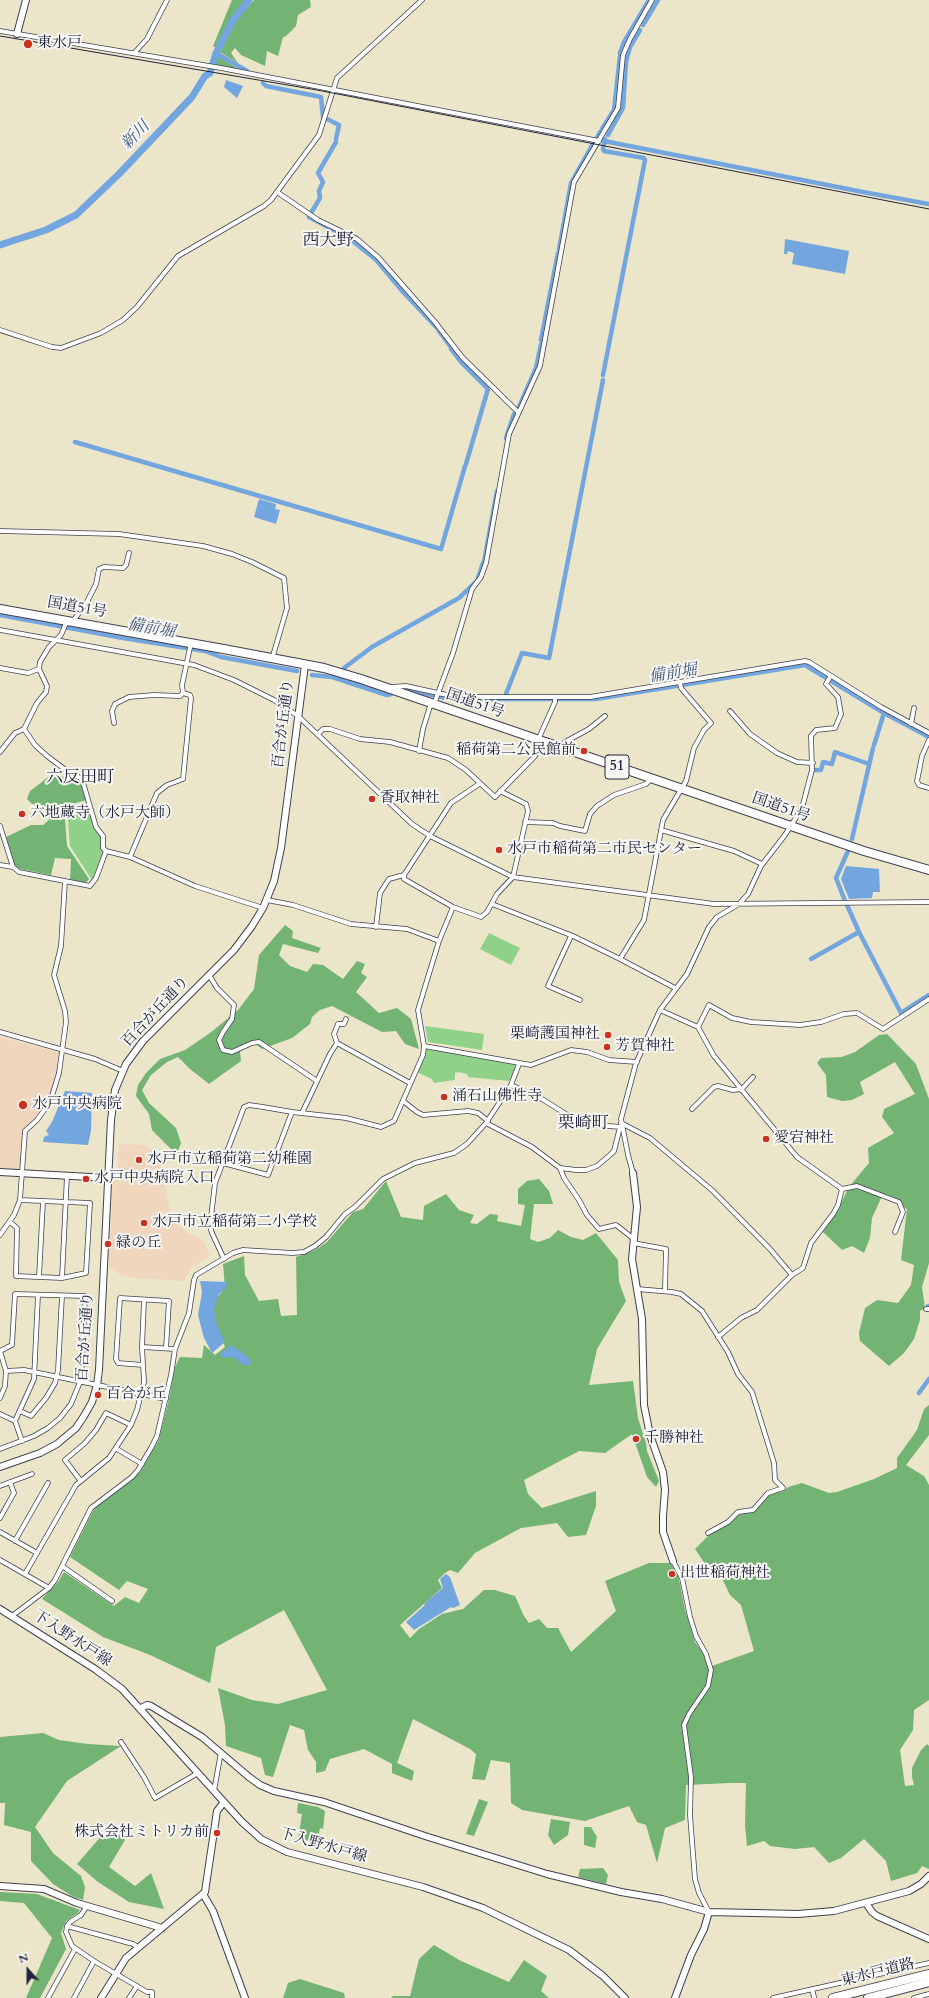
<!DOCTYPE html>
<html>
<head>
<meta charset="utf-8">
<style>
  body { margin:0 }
  #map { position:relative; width:929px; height:1998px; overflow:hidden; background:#ebe6ca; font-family:Cardo,serif }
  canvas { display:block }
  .north { position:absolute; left:8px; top:1950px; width:40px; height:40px; -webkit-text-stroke:3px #f6f6f2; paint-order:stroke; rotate:339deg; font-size:11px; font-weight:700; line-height:16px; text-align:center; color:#22223b }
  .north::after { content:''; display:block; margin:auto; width:14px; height:18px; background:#22223b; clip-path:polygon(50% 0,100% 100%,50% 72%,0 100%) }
</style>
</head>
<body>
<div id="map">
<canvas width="929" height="1998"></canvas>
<div class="north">N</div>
</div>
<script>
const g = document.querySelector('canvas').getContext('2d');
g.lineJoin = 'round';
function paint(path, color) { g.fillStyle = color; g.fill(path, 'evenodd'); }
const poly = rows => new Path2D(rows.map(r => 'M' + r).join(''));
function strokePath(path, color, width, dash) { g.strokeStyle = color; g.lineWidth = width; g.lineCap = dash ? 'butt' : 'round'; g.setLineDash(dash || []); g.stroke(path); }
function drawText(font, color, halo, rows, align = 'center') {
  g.font = font + ' Cardo,"Noto Serif JP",serif'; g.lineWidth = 4; g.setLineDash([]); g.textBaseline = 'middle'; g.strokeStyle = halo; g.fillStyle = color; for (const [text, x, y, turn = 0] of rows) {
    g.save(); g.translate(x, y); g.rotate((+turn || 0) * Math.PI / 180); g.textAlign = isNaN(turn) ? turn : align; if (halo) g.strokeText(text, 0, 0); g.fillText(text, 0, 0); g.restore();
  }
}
const built = poly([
  [0,1037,60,1053,58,1071,51,1095,35,1120,23,1130,20,1167,17,1169,0,1169],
  [119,1144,146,1145,159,1156,170,1211,179,1226,188,1233,203,1240,210,1256,191,1268,184,1281,136,1278,122,1275,109,1268,113,1177,139,1178,113,1176,113,1172,117,1172]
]);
const green = poly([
  [87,802,101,836,104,851,92,880,70,846,67,809],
  [489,933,520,948,511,965,480,949],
  [425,1026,484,1034,482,1050,428,1042],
  [427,1049,437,1050,517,1065,509,1081,468,1077,467,1074,458,1072,455,1073,455,1080,434,1083,432,1079,417,1072]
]);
const forest = poly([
  [232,0,248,0,237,10,217,48,213,46],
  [254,0,310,0,311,7,298,15,296,26,286,36,283,37,278,56,267,51,265,66,241,55,235,48,231,53,238,63,220,52,237,19],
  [218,56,240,70,215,65],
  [55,772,70,781,80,779,87,800,64,806,67,846,89,879,85,884,70,881,71,859,55,858,51,875,20,869,11,864,6,837,31,825,43,825,50,819,40,803,32,804,27,799,30,791],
  [285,925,293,931,292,938,321,948,318,953,283,944,279,955,290,966,307,972,313,964,323,965,343,979,357,961,365,964,361,973,367,977,356,992,379,1013,397,1008,411,1019,419,1049,405,1044,396,1031,382,1032,332,1006,320,1010,312,1017,310,1024,292,1038,262,1049,252,1041,243,1045,240,1052,241,1061,209,1084,190,1069,178,1057,167,1062,151,1075,142,1090,149,1103,176,1128,181,1143,178,1151,171,1149,152,1130,149,1114,136,1096,138,1085,146,1073,160,1059,185,1050,210,1033,238,1010,254,989,259,955],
  [887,1034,916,1064,929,1099,929,1263,922,1287,925,1308,920,1311,920,1320,914,1339,904,1353,889,1366,860,1341,859,1333,865,1308,877,1300,898,1303,911,1285,914,1265,901,1260,907,1209,882,1196,872,1218,870,1238,864,1253,852,1246,842,1250,823,1232,835,1215,849,1187,869,1163,868,1148,894,1133,882,1117,884,1109,915,1094,895,1062,860,1082,864,1094,852,1100,842,1101,827,1097,826,1075,817,1063,821,1058,842,1057,855,1052,879,1035],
  [539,1179,549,1191,553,1204,534,1204,530,1239,538,1242,550,1238,558,1230,571,1237,583,1240,596,1233,618,1260,619,1282,626,1301,597,1349,589,1385,633,1381,638,1418,646,1443,647,1451,659,1481,656,1487,647,1477,632,1434,605,1453,579,1451,524,1480,528,1494,542,1508,596,1491,596,1506,586,1535,568,1537,557,1523,521,1528,475,1553,458,1573,450,1570,445,1573,438,1580,442,1588,400,1625,410,1638,419,1629,442,1614,463,1609,484,1590,495,1590,515,1596,524,1616,529,1623,539,1619,547,1628,558,1628,571,1652,616,1611,605,1581,649,1563,670,1563,678,1574,685,1610,695,1642,704,1654,709,1667,754,1651,741,1605,730,1595,716,1566,705,1564,695,1549,711,1533,738,1515,753,1511,768,1496,773,1493,784,1491,788,1487,802,1483,829,1493,837,1492,874,1479,897,1468,897,1458,917,1430,924,1409,929,1405,929,1435,906,1465,924,1476,929,1485,929,1700,914,1710,913,1730,900,1750,905,1786,914,1785,912,1777,912,1768,921,1750,927,1744,929,1746,929,1869,922,1866,917,1873,891,1881,886,1861,864,1839,841,1858,829,1863,814,1847,795,1849,770,1846,764,1841,747,1846,745,1825,746,1783,730,1783,686,1785,685,1820,665,1828,657,1863,646,1825,637,1822,629,1806,585,1821,522,1810,511,1803,510,1763,491,1760,485,1780,472,1779,476,1754,470,1749,413,1719,397,1763,414,1771,412,1781,392,1773,392,1764,364,1749,330,1759,325,1771,316,1773,316,1762,308,1750,304,1730,290,1725,273,1777,265,1775,261,1758,226,1746,225,1725,218,1688,252,1700,278,1704,327,1690,284,1610,216,1647,210,1683,150,1655,103,1637,42,1599,58,1582,64,1572,114,1606,125,1597,139,1603,148,1589,127,1581,119,1590,70,1557,93,1511,101,1502,141,1471,159,1439,169,1399,175,1367,180,1357,202,1358,204,1345,215,1355,225,1347,211,1314,216,1299,225,1288,223,1264,244,1256,245,1275,259,1301,278,1299,281,1316,297,1315,296,1257,315,1250,327,1242,353,1212,363,1209,386,1181,401,1217,423,1220,424,1206,446,1194,459,1210,474,1215,470,1223,477,1224,490,1214,498,1215,497,1221,521,1226,525,1205,518,1204,518,1189,527,1181],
  [43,1733,59,1740,88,1744,121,1746,67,1781,35,1827,53,1853,81,1876,85,1887,83,1900,72,1896,53,1884,31,1861,31,1832,4,1825,5,1803,0,1803,0,1737],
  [479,1799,488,1802,474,1836,466,1834],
  [298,1803,318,1807,325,1811,323,1829,320,1828,317,1842,298,1839,302,1814,297,1813],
  [551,1819,570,1822,568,1835,554,1845,548,1835],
  [110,1826,125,1840,109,1867,135,1886,151,1873,164,1909,129,1902,98,1882,77,1864],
  [584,1827,591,1827,597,1837,595,1848,584,1845],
  [603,1868,608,1875,606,1884,578,1877,580,1869],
  [0,1892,37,1894,80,1910,78,1913,66,1921,61,1933,66,1949,40,1998,26,1998,52,1938,24,1903,0,1901],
  [434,1945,461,1961,509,1982,524,1960,547,1976,541,1991,549,1998,391,1998,393,1996,410,1996,419,1959],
  [300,1979,344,1993,345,1998,283,1998,288,1983]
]);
const water = poly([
  [226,80,243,86,237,98,224,87],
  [785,239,849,251,845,274,792,264,794,253,788,251,787,254,784,254],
  [259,499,276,504,275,509,280,510,276,524,254,517],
  [846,866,879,869,880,892,873,892,872,898,849,899,841,879],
  [65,1091,92,1093,91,1131,88,1145,43,1142,44,1137,49,1135,46,1131,52,1122],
  [200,1281,227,1282,226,1289,219,1294,214,1309,217,1325,225,1342,212,1353,204,1338,198,1315,202,1292],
  [231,1345,247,1356,252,1362,247,1366,240,1363,234,1357,225,1358,219,1355],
  [446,1574,450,1577,460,1605,453,1608,451,1607,414,1630,406,1622,424,1606,425,1603,443,1588,440,1579]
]);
const canal = poly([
  [643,25,658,0],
  [216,53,247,71],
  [620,53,624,42,649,0],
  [263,83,266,86,321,97,323,117],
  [327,119,339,125,336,139],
  [602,129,614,110,620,56],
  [608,135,623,108,626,62,630,47,640,30],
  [597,138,600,132],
  [604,141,863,192,929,204],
  [311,213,320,198,319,191,323,182,318,173,336,142],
  [309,217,349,238,375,259],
  [559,250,571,183,594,142],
  [377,261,404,293,437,328],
  [439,331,450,346],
  [541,340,558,253],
  [451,349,461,362,488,389,466,464],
  [603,375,645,160,644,158,604,151,603,149,605,139],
  [519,407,536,368,541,344],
  [506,438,514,414],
  [75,442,441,549,465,466],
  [484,562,497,491],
  [0,615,123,638,205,651,221,657,297,671],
  [344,668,372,647,459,598,477,581,483,563],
  [312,675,332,677,387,695,391,694],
  [402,689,456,700,470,699,596,699,805,665,884,713,929,737],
  [506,694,522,653,549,658,603,380],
  [874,745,884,713],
  [815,770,821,770,823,762,832,764,835,752,869,764],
  [852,839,873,748],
  [845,901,836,878,848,851],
  [847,905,859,932,901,1013,929,995],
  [811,959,859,932],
  [928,1306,929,1306],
  [919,1393,929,1379]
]);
const river = poly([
  [0,245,46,230,76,215,119,174,192,97,205,76,210,73,216,53,233,20,249,0]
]);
const street = poly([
  [0,31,221,68,599,141],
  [134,53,147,39,167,0],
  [277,192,318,220,357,239,378,257,435,322,462,357,518,412],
  [0,330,52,347,61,348,101,333,123,320,137,307,178,256,264,206,271,200,319,135,337,78,422,0],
  [0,531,119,534,203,546,232,554,252,562,284,578,287,608,272,659],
  [73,621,87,602,96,584,99,569,104,567,123,568,126,565,129,553],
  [0,630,194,665,234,680,274,700,298,716,412,824,430,836,513,877,714,904,929,902],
  [0,668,28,673,39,669],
  [391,687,406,686,456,697,590,697,805,661,809,662,881,707,929,733],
  [434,704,453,653,472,589,481,577,486,563,509,434,540,366,574,182,618,108,623,55,630,39,652,0],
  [730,711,750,734,777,753,797,762,813,763],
  [114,723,112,711,115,704,129,697,154,695,180,696,183,693],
  [911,724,914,708],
  [318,734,323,729,330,729,360,739,390,742,448,758,466,770,495,797,535,756,542,741],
  [538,740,555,702,555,697],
  [929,740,922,756,917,781,919,785,929,788],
  [561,747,565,742,589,729,605,716],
  [419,751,423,729,431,703],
  [0,752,15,733,24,729,37,703,46,692,47,686,39,669,40,662,49,647,61,635,67,621],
  [479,784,451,803,404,875,404,879,453,907,481,917,487,912,497,894,513,877,528,811,526,804,500,791],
  [525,822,553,823,560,826,585,831,590,814,597,806,614,795,646,784,651,779],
  [0,826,13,867],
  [661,830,734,851,762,864],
  [106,851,130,857,195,886,263,908],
  [130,857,157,793,167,785,183,779,191,698,190,695,183,693,182,685,191,643],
  [0,865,13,867,19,872,90,886,96,878,106,851,103,848,103,836,96,827,82,779,67,771,47,756,35,745,24,729],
  [267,900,293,905,351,924,407,929,439,941],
  [492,904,573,936,620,959,675,988],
  [376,927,380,893,389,879,404,875],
  [571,936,548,986,580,1000],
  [620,959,644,920,663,820,686,781,694,748,704,730,711,723,681,688,680,683],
  [209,975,217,988,234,1005,232,1019,223,1032,219,1040,223,1050,232,1052,252,1043,259,1042,317,1081],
  [660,1010,698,1027,714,1056,797,1157,842,1189,857,1186,899,1202,903,1212,895,1232],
  [698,1027,709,1005,732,1018,751,1022,800,1025,821,1022,844,1014,857,1013,883,1029,929,999],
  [0,1032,95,1059,123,1071],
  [337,1043,334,1034,338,1024,344,1024,346,1019],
  [424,1046,531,1065,571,1050,587,1052,609,1060,637,1062],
  [511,1085,542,1099,577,1121,593,1125,622,1127],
  [741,1090,753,1077],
  [403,1101,417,1112,423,1115,468,1111,478,1113,488,1121],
  [692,1109,714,1087,718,1086,733,1090,741,1089],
  [302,1113,330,1054,337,1043,410,1083],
  [486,1123,532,1147,560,1168,576,1170,586,1170,597,1166,610,1155,614,1151,620,1127],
  [621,1123,650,1138,713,1191,770,1249,792,1275],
  [223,1163,268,1175,292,1112],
  [560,1168,564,1178,579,1200,587,1215,599,1229,616,1225,634,1239],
  [633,1173,628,1155,621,1119,636,1063,660,1010,687,974,709,927,717,917,739,904,748,894,761,866,785,835,802,808,812,770,811,736,816,730,835,728,841,714,838,697,826,684,830,677],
  [10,1222,17,1228,16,1276,62,1278,86,1273,90,1203,20,1200],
  [0,1235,14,1215,20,1200,25,1131,37,1120,45,1109,52,1096,59,1073,66,1022,65,1011,54,975,61,946,65,881],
  [633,1243,666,1249,665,1290],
  [224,1259,212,1233,210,1226,215,1183,244,1107,249,1105,263,1107,292,1112,346,1118,381,1127,394,1121,423,1055,424,1046,418,1010,439,941,453,907],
  [39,1277,43,1201],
  [62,1278,67,1175],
  [637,1289,672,1292,681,1294,702,1311,728,1352,738,1374,752,1392,774,1463,775,1480,783,1488,768,1493,753,1510,738,1512,728,1522,708,1533],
  [926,1309,929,1309],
  [718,1337,741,1318,757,1310,792,1275,803,1268,811,1243,833,1214,838,1205,842,1189],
  [142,1347,175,1349],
  [0,1351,12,1345,15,1294,85,1296,82,1365,80,1382,71,1404,60,1418,48,1428,34,1436,0,1449],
  [0,1351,6,1371,5,1386,0,1398],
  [143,1365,118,1363,116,1359,120,1298,169,1301,166,1348],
  [6,1371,24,1370,166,1399],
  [20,1411,31,1416,46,1398,55,1383,58,1370,62,1296],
  [0,1414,15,1421,22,1441],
  [15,1421,34,1379,38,1295],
  [117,1449,142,1464],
  [80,1480,65,1460,85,1443,96,1430,106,1413,131,1425],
  [0,1486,32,1474],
  [0,1518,14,1493,10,1482],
  [0,1532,37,1553],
  [15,1541,48,1483],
  [0,1560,49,1588],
  [673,1561,682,1578,690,1617,696,1636,706,1654,711,1670,708,1686,689,1714,684,1725,691,1777,690,1815,695,1879,699,1893,709,1912],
  [62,1566,112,1601],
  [25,1574,76,1485,109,1458,131,1425,137,1410,144,1382,142,1347,144,1300],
  [12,1616,49,1588,55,1580,91,1508,132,1477,138,1470,151,1448,157,1436,171,1375,175,1349,189,1313,194,1280,196,1275,233,1253,243,1250,292,1253,304,1252,315,1246,326,1237,345,1214,355,1207,383,1179,415,1163,454,1153,467,1144,486,1123,511,1085,519,1064],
  [121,1742,144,1777,155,1798,198,1773],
  [214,1791,221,1752],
  [87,1906,81,1915,70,1922,67,1926,66,1932,72,1946,94,1961,147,1992,152,1992,152,1998],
  [67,1926,133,1944,139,1948],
  [812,1989,814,1997],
  [48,1998,75,1949],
  [74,1998,94,1961],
  [129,1998,137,1986],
  [773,1998,929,1963],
  [914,1998,929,1994]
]);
const secondary = poly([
  [17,34,26,0],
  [0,1172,108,1178],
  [633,1173,637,1207,632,1259,642,1319,644,1405,650,1435,663,1472,665,1490,663,1516,663,1532,673,1561],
  [0,1467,40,1453,57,1444,76,1428,84,1416,92,1402,97,1385,99,1370,111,1120,115,1090,126,1064,143,1041,234,950,252,926,263,908,274,881,281,848,305,665],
  [0,1609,95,1669,122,1689,242,1822,261,1839,287,1852,423,1887,483,1908,569,1950,603,1976,625,1998],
  [141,1708,147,1705,151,1706,202,1737,249,1777,260,1785,274,1791,324,1802,425,1836,547,1874,621,1892,662,1899,709,1912,798,1914,834,1911,909,1891,921,1884,929,1876],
  [0,1886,44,1889,77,1903,162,1928],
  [203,1894,213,1911,245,1998],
  [866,1903,872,1912,877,1916,929,1939],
  [101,1998,126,1958,205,1892,217,1811,224,1802],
  [675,1998,691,1955,704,1929,709,1912]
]);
const highway = poly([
  [0,609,229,650,324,668,361,679,864,851,929,870],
  [833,1998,929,1974],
  [868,1998,929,1982]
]);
const rail = poly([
  [0,36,317,90,929,209]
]);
const markers = [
  [28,44,5,"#c8321e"],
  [584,751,4,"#c8321e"],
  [372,799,4,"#c8321e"],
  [22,814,4,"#c8321e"],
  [499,850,4,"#c8321e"],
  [608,1035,4,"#c8321e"],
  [607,1047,4,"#c8321e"],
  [444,1097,4,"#c8321e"],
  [23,1105,5,"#c8321e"],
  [766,1139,4,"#c8321e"],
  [139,1160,4,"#c8321e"],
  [86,1179,4,"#c8321e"],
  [144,1223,4,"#c8321e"],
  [108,1244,4,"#c8321e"],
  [98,1395,4,"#c8321e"],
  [636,1439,4,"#c8321e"],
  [672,1574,4,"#c8321e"],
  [217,1833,4,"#c8321e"]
];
const shields = [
  [617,767,24]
];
const shieldNames = [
  ["51",617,767]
];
const poiNames = [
  ["東水戸",37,44],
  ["稲荷第二公民館前",576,751,"right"],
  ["香取神社",380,799],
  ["六地蔵寺（水戸大師）",30,814],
  ["水戸市稲荷第二市民センター",507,850],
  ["栗崎護国神社",600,1035,"right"],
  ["芳賀神社",615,1047],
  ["涌石山佛性寺",452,1097],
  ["水戸中央病院",32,1105],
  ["愛宕神社",774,1139],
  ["水戸市立稲荷第二幼稚園",147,1160],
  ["水戸中央病院入口",94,1179],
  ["水戸市立稲荷第二小学校",152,1223],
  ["緑の丘",116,1244],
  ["百合が丘",106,1395],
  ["千勝神社",644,1439],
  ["出世稲荷神社",680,1574],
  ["株式会社ミトリカ前",209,1833,"right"]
];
const streetNames = [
  ["国道51号",77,608,10],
  ["国道51号",475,704,19],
  ["百合が丘通り",284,724,-83],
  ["国道51号",781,808,19],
  ["百合が丘通り",156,1012,-47],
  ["百合が丘通り",86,1337,-86],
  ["下入野水戸線",72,1639,33],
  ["下入野水戸線",323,1846,16],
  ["東水戸道路",878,1973,-14]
];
const waterNames = [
  ["新川",136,136,-46],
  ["備前堀",151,629,10],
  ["備前堀",673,674,-9]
];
const quarterNames = [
  ["西大野",328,241],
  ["六反田町",80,778],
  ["栗崎町",583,1124]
];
paint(built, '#efd6bc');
paint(green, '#8fd188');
paint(forest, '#73b374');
paint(water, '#73a5de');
strokePath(canal, '#73a5de', 4.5);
strokePath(river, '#73a5de', 7);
strokePath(street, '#403f50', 5.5);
strokePath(secondary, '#403f50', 8);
strokePath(highway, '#403f50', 10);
strokePath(street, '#fff', 4);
strokePath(secondary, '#fff', 6);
strokePath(highway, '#fff', 8);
strokePath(rail, '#22223b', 1);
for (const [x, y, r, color] of markers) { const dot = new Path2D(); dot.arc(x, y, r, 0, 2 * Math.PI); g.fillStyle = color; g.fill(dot); strokePath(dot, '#f6f6f2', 1.5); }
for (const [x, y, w] of shields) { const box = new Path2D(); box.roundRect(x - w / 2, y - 12, w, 24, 3); g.fillStyle = '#f6f6f2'; g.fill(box); strokePath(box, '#22223b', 1); }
drawText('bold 14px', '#22223b', null, shieldNames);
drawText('15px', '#22223b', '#f6f6f2', poiNames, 'left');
drawText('15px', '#22223b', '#f6f6f2', streetNames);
drawText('italic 16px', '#42567c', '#f6f6f2', waterNames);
drawText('17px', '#22223b', '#f6f6f2', quarterNames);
</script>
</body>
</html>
